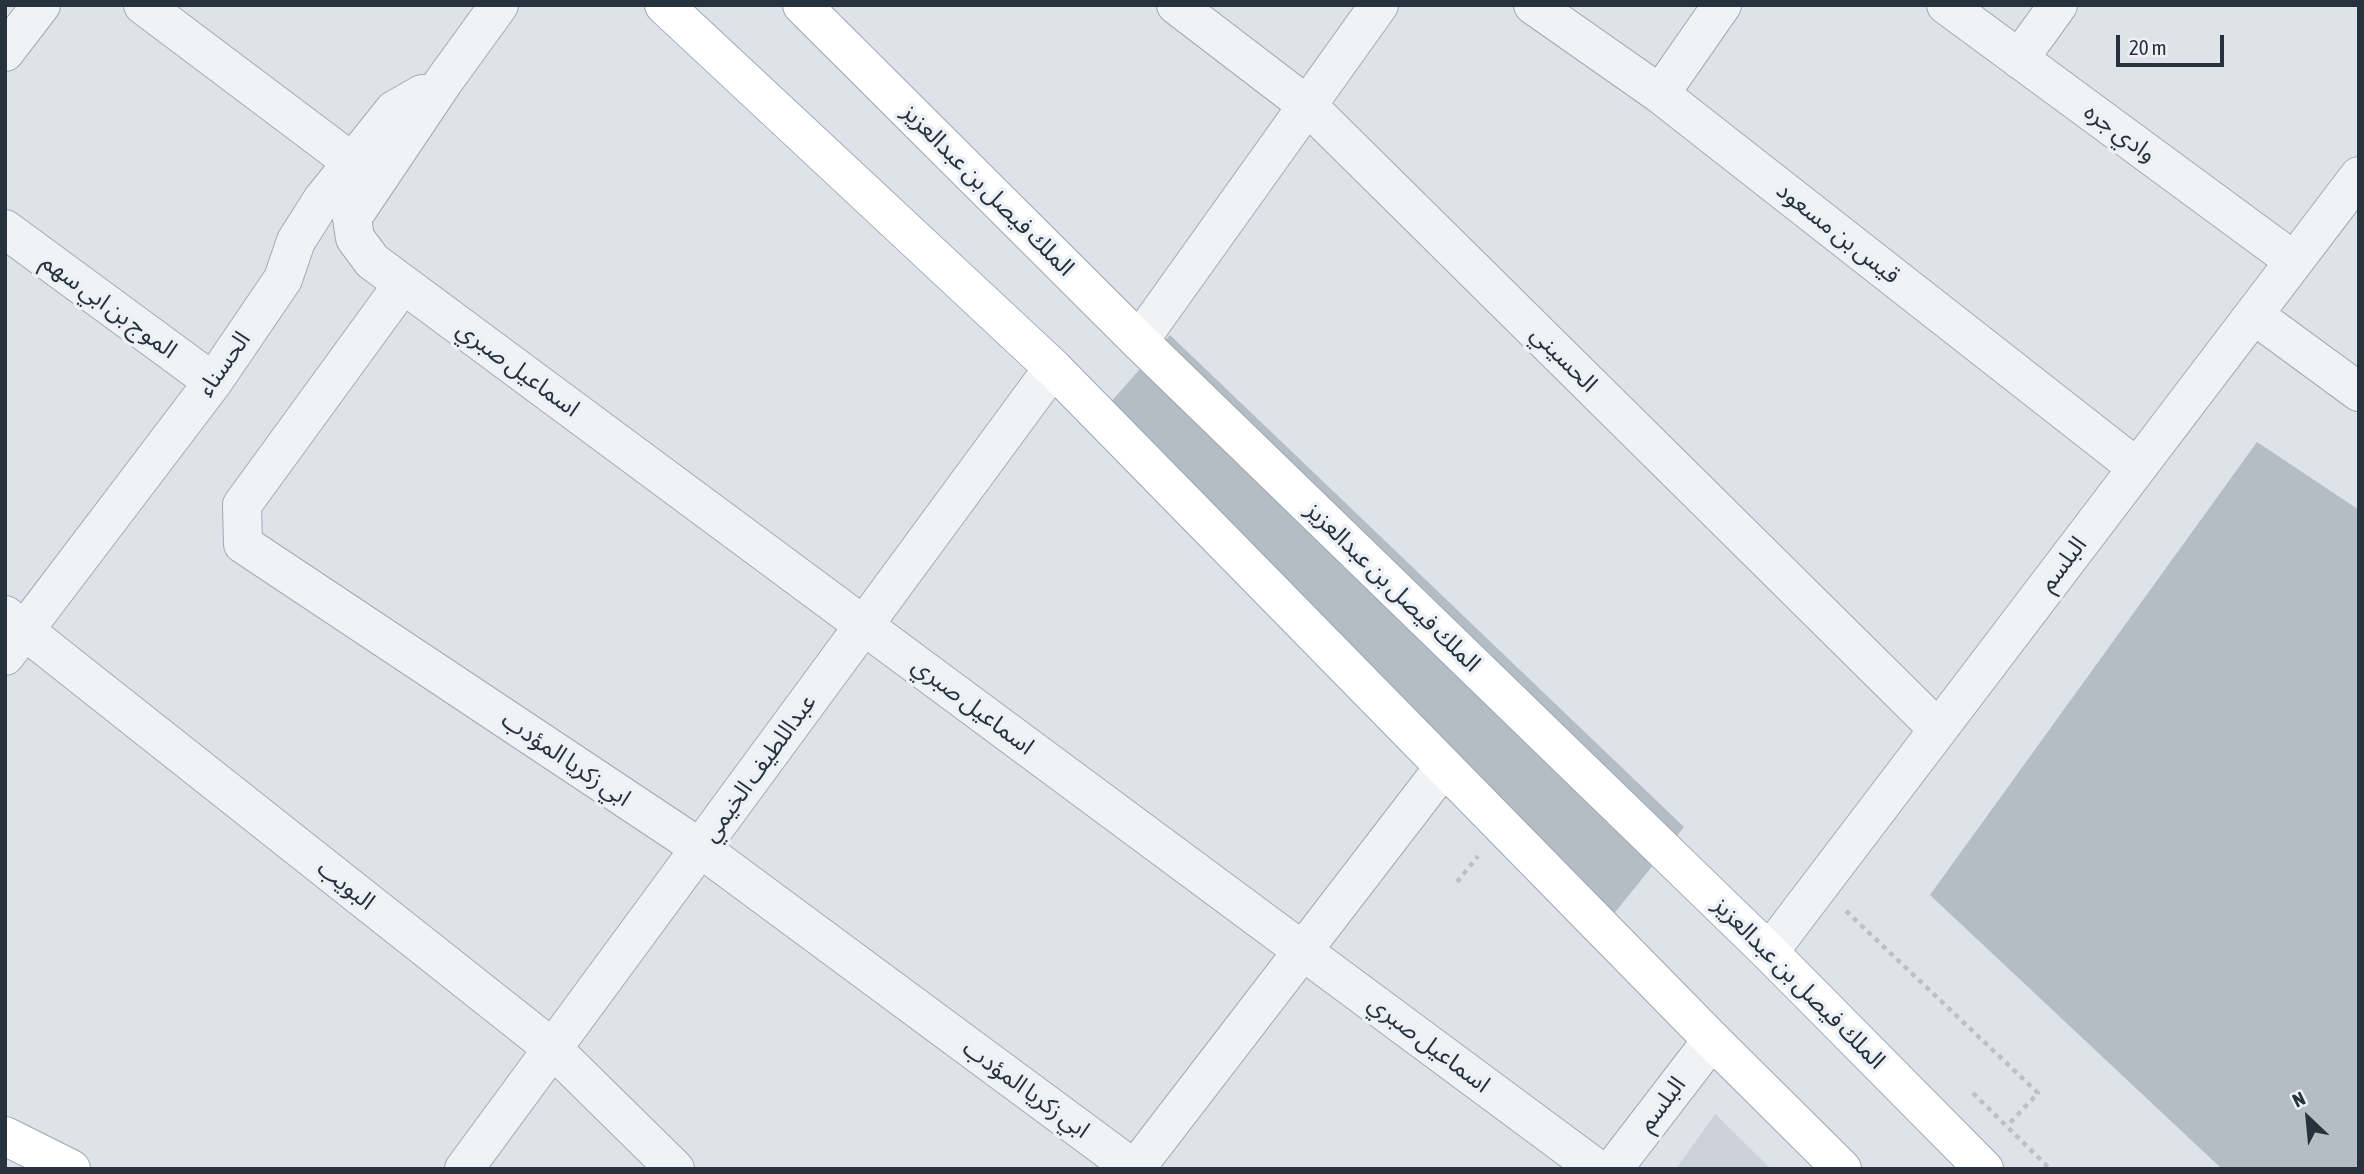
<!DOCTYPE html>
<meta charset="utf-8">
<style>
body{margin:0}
#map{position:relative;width:2364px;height:1174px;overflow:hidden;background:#dde3e8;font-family:"Asap Condensed",sans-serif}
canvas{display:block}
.frame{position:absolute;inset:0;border:7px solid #26323e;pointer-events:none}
.north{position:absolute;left:2273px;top:1083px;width:70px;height:70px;-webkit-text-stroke:5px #edf1f5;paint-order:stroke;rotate:334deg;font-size:19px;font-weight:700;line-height:28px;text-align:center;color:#26323e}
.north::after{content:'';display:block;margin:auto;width:24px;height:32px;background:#26323e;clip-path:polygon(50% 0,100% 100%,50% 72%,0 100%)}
.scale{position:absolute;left:2116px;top:35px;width:108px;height:32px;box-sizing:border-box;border:4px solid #26323e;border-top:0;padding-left:9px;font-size:21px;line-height:24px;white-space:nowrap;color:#26323e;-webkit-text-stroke:5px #edf1f5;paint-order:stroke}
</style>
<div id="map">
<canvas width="2364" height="1174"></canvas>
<div class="frame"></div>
<div class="north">N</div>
<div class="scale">20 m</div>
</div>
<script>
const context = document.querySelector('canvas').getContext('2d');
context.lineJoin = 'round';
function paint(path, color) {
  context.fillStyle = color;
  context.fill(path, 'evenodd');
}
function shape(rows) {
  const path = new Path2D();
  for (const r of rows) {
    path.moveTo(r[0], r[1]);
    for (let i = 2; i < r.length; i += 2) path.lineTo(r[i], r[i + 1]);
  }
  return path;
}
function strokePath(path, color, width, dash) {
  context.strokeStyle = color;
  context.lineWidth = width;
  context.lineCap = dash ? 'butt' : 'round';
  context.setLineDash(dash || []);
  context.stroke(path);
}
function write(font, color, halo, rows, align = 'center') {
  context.font = font + ' "Asap Condensed","Noto Sans Arabic",sans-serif';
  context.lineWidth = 7;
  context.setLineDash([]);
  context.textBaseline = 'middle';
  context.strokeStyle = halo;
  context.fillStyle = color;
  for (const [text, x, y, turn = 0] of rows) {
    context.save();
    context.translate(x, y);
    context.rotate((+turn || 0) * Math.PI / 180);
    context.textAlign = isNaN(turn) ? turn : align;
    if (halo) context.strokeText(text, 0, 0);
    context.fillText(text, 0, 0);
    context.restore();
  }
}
paint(shape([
 [1715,1114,1771,1169,1676,1169]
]), '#cbd2da');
paint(shape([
 [1170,335,1684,827,1595,937,1087,429],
 [2257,442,2359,510,2359,1169,2222,1169,1930,895]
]), '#b4bcc4');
const minor = shape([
 [143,5,353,163],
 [499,5,444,81,352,218,355,238,372,261,1597,1169],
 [1176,5,1308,106,1938,729],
 [1533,5,1660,94,2136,467],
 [1946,5,2294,261],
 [5,52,41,5],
 [2019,59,2058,5],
 [1660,94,1722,5],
 [5,229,213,382],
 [403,284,242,505,243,544,700,848,1134,1169],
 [2254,315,2359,392],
 [1139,341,1379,5],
 [5,615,552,1048,675,1169],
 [5,656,213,382,283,279,296,241,322,200,394,110,422,94],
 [1769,952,2359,176],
 [464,1169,1053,368],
 [1135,1169,1444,767],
 [1613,1169,1712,1040]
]);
const major = shape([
 [664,5,1053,368,1712,1040,1842,1169],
 [802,5,1139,341,1769,952,1984,1169],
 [5,1136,71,1169]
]);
strokePath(minor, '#a2aab2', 40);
strokePath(major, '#9ca8b3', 40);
strokePath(shape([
 [1457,882,1478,856],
 [1846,911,2038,1093,2007,1126],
 [1973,1093,2050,1169]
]), '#bbc1c6', 4.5, [5, 5]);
strokePath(minor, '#f0f3f6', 38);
strokePath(major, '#fff', 38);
write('24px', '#26323e', '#edf1f5', [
 ["وادي جره",2120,133,36],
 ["الملك فيصل بن عبدالعزيز",988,190,45],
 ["قيس بن مسعود",1838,233,38],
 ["الموج بن ابي سهم",109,306,36],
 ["الحسيني",1564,359,45],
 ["الحسناء",224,364,-55],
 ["اسماعيل صبري",518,369,36],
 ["البلسم",2063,564,-53],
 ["الملك فيصل بن عبدالعزيز",1393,587,44],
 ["اسماعيل صبري",973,706,37],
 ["ابي زكريا المؤدب",566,759,34],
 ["عبداللطيف الخيمي",759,768,-54],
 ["البويب",346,885,38],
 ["الملك فيصل بن عبدالعزيز",1799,983,45],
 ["اسماعيل صبري",1429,1044,37],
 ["ابي زكريا المؤدب",1026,1089,36],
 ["البلسم",1662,1104,-53]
]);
</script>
